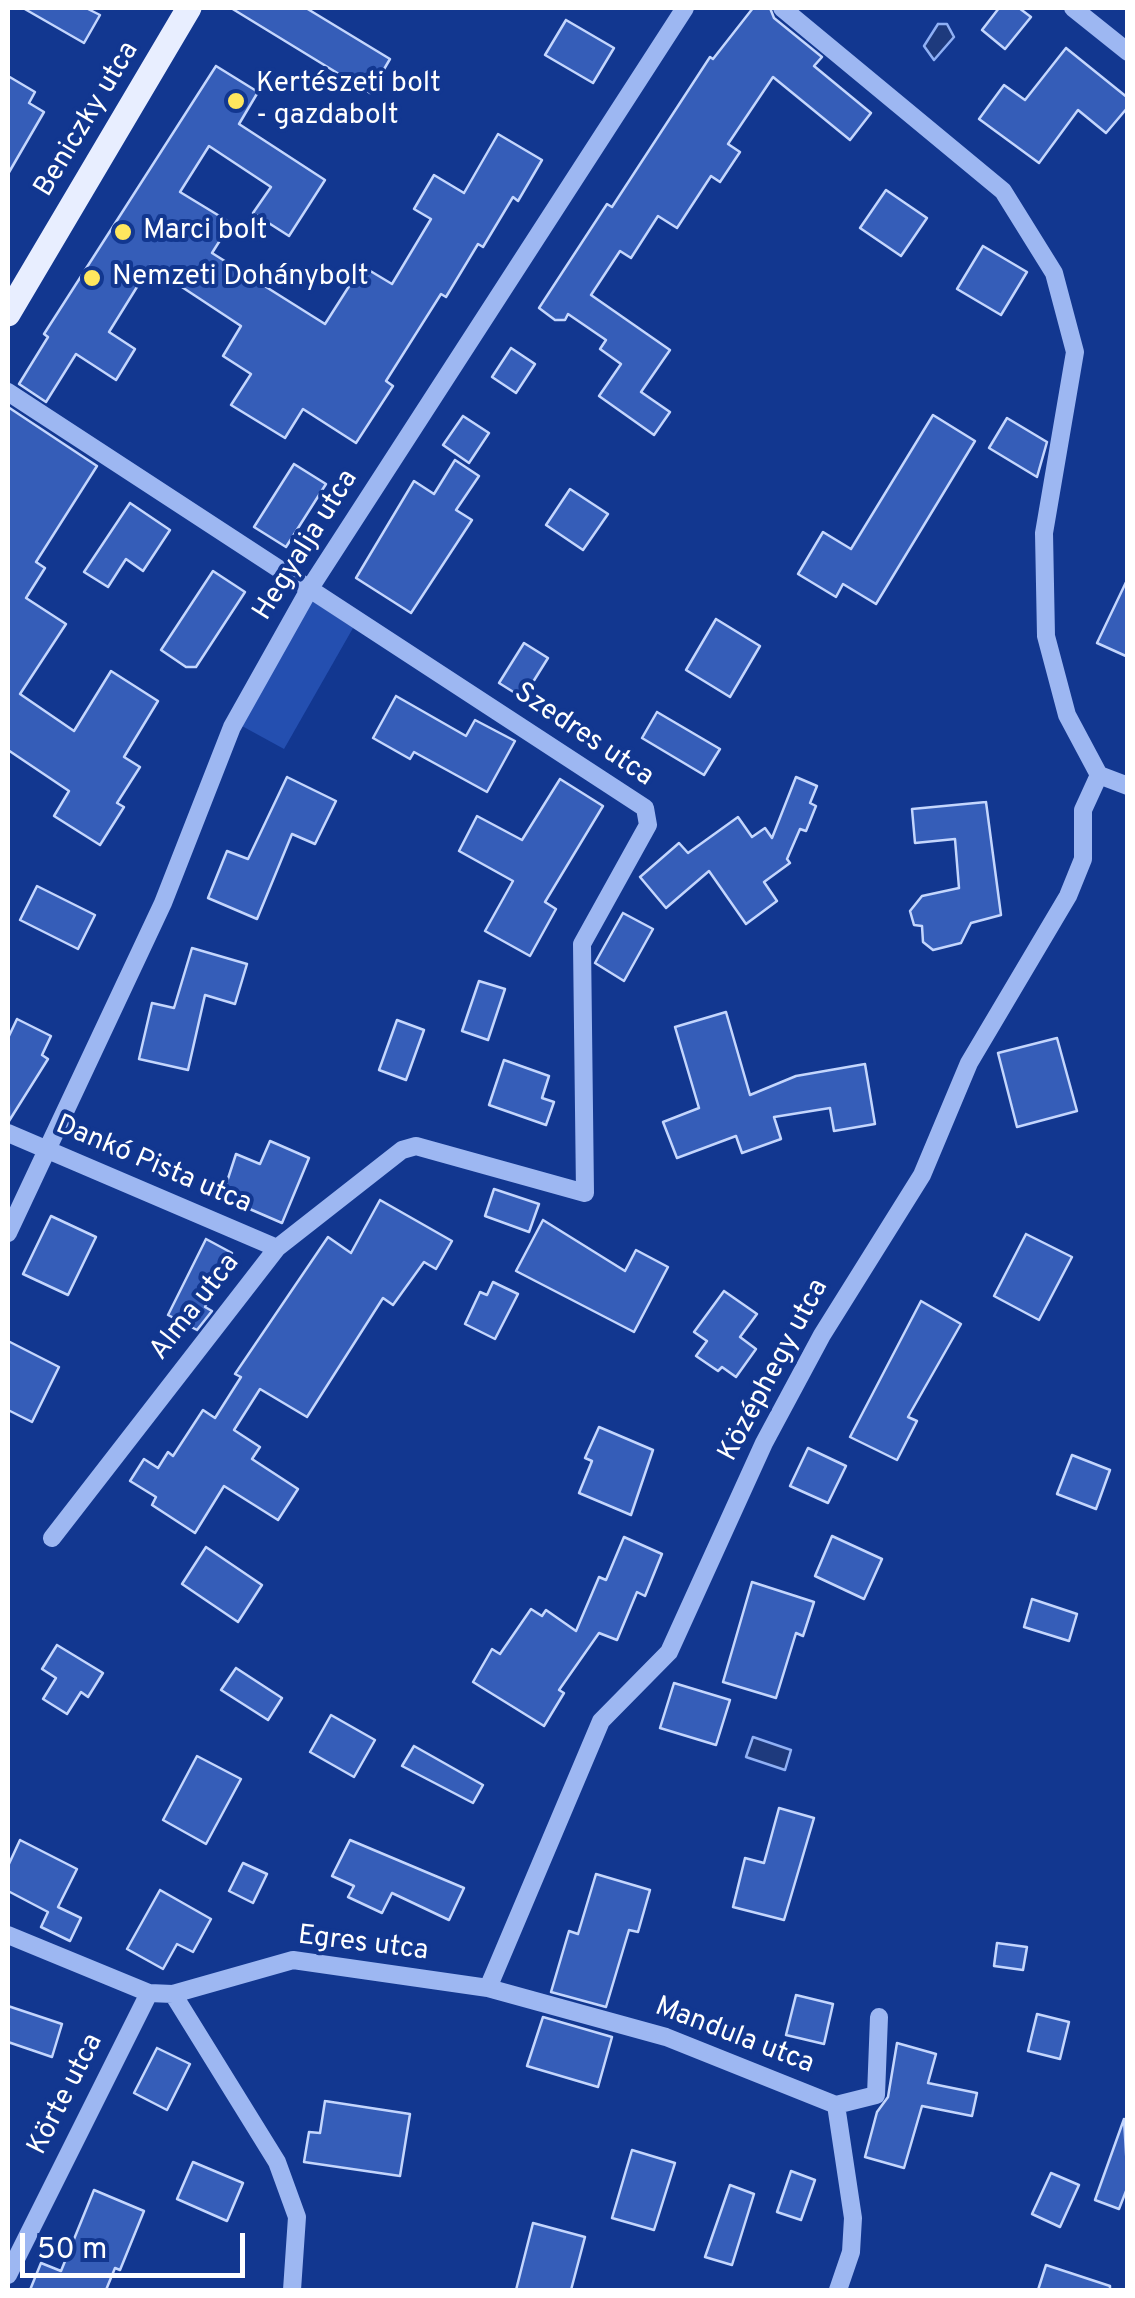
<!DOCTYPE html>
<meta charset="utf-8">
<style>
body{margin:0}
#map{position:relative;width:1135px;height:2298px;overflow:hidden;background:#123790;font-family:Overpass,sans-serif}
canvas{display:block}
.frame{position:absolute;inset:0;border:10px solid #fff;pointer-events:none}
.scale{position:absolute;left:20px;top:2233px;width:225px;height:45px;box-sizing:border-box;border:5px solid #fff;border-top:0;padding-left:12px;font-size:30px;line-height:35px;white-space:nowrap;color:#fff;-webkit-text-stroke:8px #123790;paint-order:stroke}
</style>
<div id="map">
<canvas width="1135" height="2298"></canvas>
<div class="frame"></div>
<div class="scale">50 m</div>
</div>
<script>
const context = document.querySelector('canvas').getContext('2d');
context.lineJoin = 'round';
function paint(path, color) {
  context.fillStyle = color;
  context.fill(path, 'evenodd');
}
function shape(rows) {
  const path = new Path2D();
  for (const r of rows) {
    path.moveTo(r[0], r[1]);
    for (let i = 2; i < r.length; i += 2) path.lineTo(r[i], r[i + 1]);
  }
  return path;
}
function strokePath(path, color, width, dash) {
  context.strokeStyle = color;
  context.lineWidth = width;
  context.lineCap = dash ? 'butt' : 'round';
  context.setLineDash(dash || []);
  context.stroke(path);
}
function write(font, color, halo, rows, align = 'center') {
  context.font = font + ' Overpass,sans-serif';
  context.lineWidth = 8;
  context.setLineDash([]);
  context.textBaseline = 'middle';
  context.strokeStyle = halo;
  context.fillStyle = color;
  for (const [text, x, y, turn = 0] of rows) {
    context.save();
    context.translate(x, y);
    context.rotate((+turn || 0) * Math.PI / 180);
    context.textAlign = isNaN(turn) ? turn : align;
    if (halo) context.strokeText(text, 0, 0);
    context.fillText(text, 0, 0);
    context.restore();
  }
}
paint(shape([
 [311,600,353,628,284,749,242,726]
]), '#244fb0');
const water = shape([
 [938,24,947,24,954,37,934,60,924,46,938,24],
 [753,1737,791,1750,785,1770,746,1757,753,1737]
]);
paint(water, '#1e3a7d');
strokePath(water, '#8fb0f5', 2.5);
const building = shape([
 [23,8,86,8,100,15,84,43,23,8],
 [231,8,306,8,390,59,370,93,231,8],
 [753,8,770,8,774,18,822,57,814,66,871,113,850,140,773,77,728,144,740,152,720,182,711,176,677,228,658,216,631,258,620,251,591,295,670,350,641,392,670,412,654,435,599,396,621,364,600,349,606,340,568,314,565,320,555,320,539,308,607,204,612,207,710,57,713,59,753,8],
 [999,8,1019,8,1031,17,1005,49,982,30,999,8],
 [566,20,614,48,593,83,545,55,566,20],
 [1066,48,1128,98,1128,107,1106,133,1078,110,1039,163,979,119,1004,85,1025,100,1066,48],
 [216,66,258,92,239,124,325,180,289,236,253,213,271,187,209,146,180,192,231,223,212,253,325,324,362,266,392,284,431,219,414,209,434,175,464,193,498,134,542,160,518,201,513,197,483,247,478,244,446,297,441,294,386,381,393,386,356,443,303,409,285,438,231,405,251,374,223,356,241,326,150,266,109,332,135,349,116,380,76,354,46,402,19,384,48,337,44,334,216,66],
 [8,76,35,92,29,103,44,112,8,174,8,76],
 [886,190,927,218,901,256,860,228,886,190],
 [983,246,1027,272,1001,315,957,289,983,246],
 [511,348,535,364,516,393,492,377,511,348],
 [8,407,97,466,36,562,45,568,26,598,66,624,20,694,74,731,111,671,158,701,124,757,140,767,117,803,124,807,100,845,54,816,69,791,8,750,8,407],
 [933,415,975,441,876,604,843,584,836,597,798,574,823,532,851,549,933,415],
 [463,416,489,433,469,463,443,445,463,416],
 [1007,418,1047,442,1037,477,989,448,1007,418],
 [455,460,479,476,456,510,472,520,411,613,356,578,414,481,434,494,455,460],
 [294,464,326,484,286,547,254,527,294,464],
 [570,489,608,514,583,550,546,525,570,489],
 [130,503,170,530,143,571,126,559,108,587,84,572,130,503],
 [213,571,245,592,196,667,186,667,161,650,213,571],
 [1128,578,1128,657,1097,643,1128,578],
 [716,619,760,646,730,697,686,670,716,619],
 [524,643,548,658,523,698,499,683,524,643],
 [396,696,466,736,475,720,515,741,487,792,414,752,410,759,373,738,396,696],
 [657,712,720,749,704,775,642,738,657,712],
 [287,777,336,801,315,844,292,834,257,919,208,898,227,851,248,859,287,777],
 [796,777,817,786,810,803,816,806,806,831,800,829,787,859,790,863,764,882,777,901,746,924,709,871,666,908,640,877,679,843,688,853,738,817,752,837,765,828,772,838,796,777],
 [560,779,603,806,545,902,556,909,530,956,485,931,513,881,459,851,477,816,522,840,560,779],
 [986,802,1001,915,971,923,961,943,933,950,923,942,922,926,914,925,910,911,922,896,959,888,955,839,915,843,912,809,986,802],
 [37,886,95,915,78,949,20,920,37,886],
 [623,913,653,929,624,981,595,963,623,913],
 [192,948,247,964,235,1004,205,995,188,1070,139,1059,152,1003,174,1008,192,948],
 [479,981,505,989,488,1040,462,1031,479,981],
 [726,1012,750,1095,796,1076,865,1064,875,1124,834,1131,830,1108,774,1117,781,1139,742,1153,736,1136,677,1158,663,1122,699,1108,675,1027,726,1012],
 [17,1019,51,1036,42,1055,48,1059,9,1121,8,1038,17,1019],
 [397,1020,424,1030,406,1080,379,1070,397,1020],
 [1057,1038,1077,1111,1017,1127,998,1053,1057,1038],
 [504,1060,549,1076,542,1098,554,1102,546,1125,489,1105,504,1060],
 [270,1141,309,1158,282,1223,222,1197,236,1154,260,1164,270,1141],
 [494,1189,539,1204,529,1232,485,1216,494,1189],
 [380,1200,452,1241,436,1269,424,1262,393,1305,383,1298,307,1417,260,1389,234,1430,260,1447,252,1459,298,1489,278,1520,224,1486,195,1533,152,1505,156,1497,130,1481,144,1459,158,1468,168,1452,173,1456,203,1410,215,1418,241,1377,235,1374,328,1237,351,1253,380,1200],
 [51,1216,96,1237,68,1295,23,1274,51,1216],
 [543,1220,625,1271,636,1250,668,1267,634,1332,516,1271,543,1220],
 [1026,1234,1072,1257,1039,1320,994,1296,1026,1234],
 [206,1239,232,1253,205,1307,212,1311,197,1330,168,1315,206,1239],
 [493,1282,518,1294,495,1339,465,1324,480,1292,487,1295,493,1282],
 [724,1291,757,1314,740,1337,756,1349,736,1377,722,1367,718,1371,696,1356,707,1341,694,1332,724,1291],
 [921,1301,961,1324,908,1417,917,1421,897,1460,850,1437,921,1301],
 [8,1341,59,1367,32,1422,8,1410,8,1341],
 [599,1427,653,1450,631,1515,579,1493,592,1461,585,1458,599,1427],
 [808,1448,846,1466,828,1503,790,1486,808,1448],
 [1072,1455,1110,1470,1096,1509,1057,1494,1072,1455],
 [832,1536,882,1559,864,1599,815,1576,832,1536],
 [624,1537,662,1554,645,1596,637,1592,617,1640,599,1633,559,1690,564,1693,544,1726,473,1682,492,1649,500,1654,531,1609,542,1616,546,1610,576,1631,599,1577,606,1580,624,1537],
 [206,1547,262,1585,238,1622,182,1584,206,1547],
 [752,1582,814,1602,803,1636,796,1633,776,1698,723,1682,752,1582],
 [1032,1599,1077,1614,1069,1641,1024,1627,1032,1599],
 [57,1645,103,1673,88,1697,81,1692,67,1714,43,1699,56,1678,42,1669,57,1645],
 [236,1668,282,1698,268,1720,221,1690,236,1668],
 [674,1683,730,1700,716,1745,660,1728,674,1683],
 [331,1715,375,1740,354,1777,310,1752,331,1715],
 [414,1746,483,1785,473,1803,402,1766,414,1746],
 [197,1756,241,1779,206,1844,163,1820,197,1756],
 [779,1808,814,1818,784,1920,733,1907,745,1858,764,1863,779,1808],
 [20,1840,77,1869,58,1907,81,1918,70,1941,41,1927,48,1912,8,1891,8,1866,20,1840],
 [350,1840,464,1888,449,1920,392,1893,382,1913,348,1897,354,1886,332,1876,350,1840],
 [243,1863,267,1874,253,1903,229,1891,243,1863],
 [596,1874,650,1890,638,1932,629,1930,606,2007,551,1992,569,1931,578,1934,596,1874],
 [160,1890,211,1919,193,1952,177,1944,163,1969,127,1949,160,1890],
 [997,1943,1027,1947,1023,1970,994,1966,997,1943],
 [796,1995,833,2004,824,2044,786,2035,796,1995],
 [8,2006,62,2024,52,2057,8,2042,8,2006],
 [1037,2014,1069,2022,1060,2059,1028,2051,1037,2014],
 [543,2017,612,2037,598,2087,527,2066,543,2017],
 [897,2043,936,2054,928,2083,977,2093,972,2116,922,2106,904,2168,865,2157,877,2112,888,2097,897,2043],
 [157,2048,190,2064,167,2110,134,2093,157,2048],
 [325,2101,410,2114,400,2176,304,2162,309,2132,320,2133,325,2101],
 [1124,2119,1128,2186,1119,2209,1095,2200,1124,2119],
 [632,2150,675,2163,654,2230,612,2218,632,2150],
 [193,2162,243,2183,227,2221,177,2199,193,2162],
 [791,2171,815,2180,801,2220,777,2212,791,2171],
 [1051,2173,1079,2185,1060,2227,1032,2214,1051,2173],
 [730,2185,754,2194,732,2265,705,2257,730,2185],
 [94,2190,144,2211,120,2270,115,2268,106,2290,30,2290,41,2263,61,2271,94,2190],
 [533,2223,585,2237,571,2290,516,2290,533,2223],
 [1046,2265,1110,2286,1110,2290,1038,2290,1046,2265]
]);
paint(building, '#355db8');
strokePath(building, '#c4d6fd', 2.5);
strokePath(shape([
 [782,8,1003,191,1054,273,1075,352,1044,533,1046,636,1067,715,1099,775,1128,786],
 [1073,8,1128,52],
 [8,392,645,808,648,825,582,944,585,1193,416,1146,402,1150,277,1248,52,1538],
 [8,1133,277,1248],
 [8,1233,163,903,232,727,310,588,685,8],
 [8,1935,149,1993,173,1994,293,1960,488,1988,666,2037,836,2105],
 [488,1988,601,1721,669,1652,764,1443,822,1335,922,1175,969,1063,1068,896,1083,859,1083,810,1099,775],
 [173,1994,277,2162,297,2217,292,2290],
 [836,2105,853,2218,851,2252,838,2290],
 [836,2105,876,2095,879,2017],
 [8,2275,149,1993]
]), '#9db7f2', 18);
strokePath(shape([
 [8,314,189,8]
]), '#e8eeff', 25);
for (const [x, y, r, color] of [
 [236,101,10,"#ffe75e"],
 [123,232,10,"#ffe75e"],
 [92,278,10,"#ffe75e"]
]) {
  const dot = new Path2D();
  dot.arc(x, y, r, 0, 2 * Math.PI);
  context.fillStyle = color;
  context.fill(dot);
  strokePath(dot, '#123790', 4);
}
write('28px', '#fff', '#123790', [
 ["Kertészeti bolt",256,85],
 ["- gazdabolt",256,117],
 ["Marci bolt",143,232],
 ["Nemzeti Dohánybolt",112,278]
], 'left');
write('28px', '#fff', '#123790', [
 ["Beniczky utca",88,120,-59],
 ["Hegyalja utca",307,546,-58],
 ["Szedres utca",583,736,34],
 ["Dankó Pista utca",153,1166,23],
 ["Alma utca",196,1308,-52],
 ["Középhegy utca",775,1371,-62],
 ["Egres utca",363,1945,7],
 ["Mandula utca",734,2037,21],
 ["Körte utca",67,2095,-63]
]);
</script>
